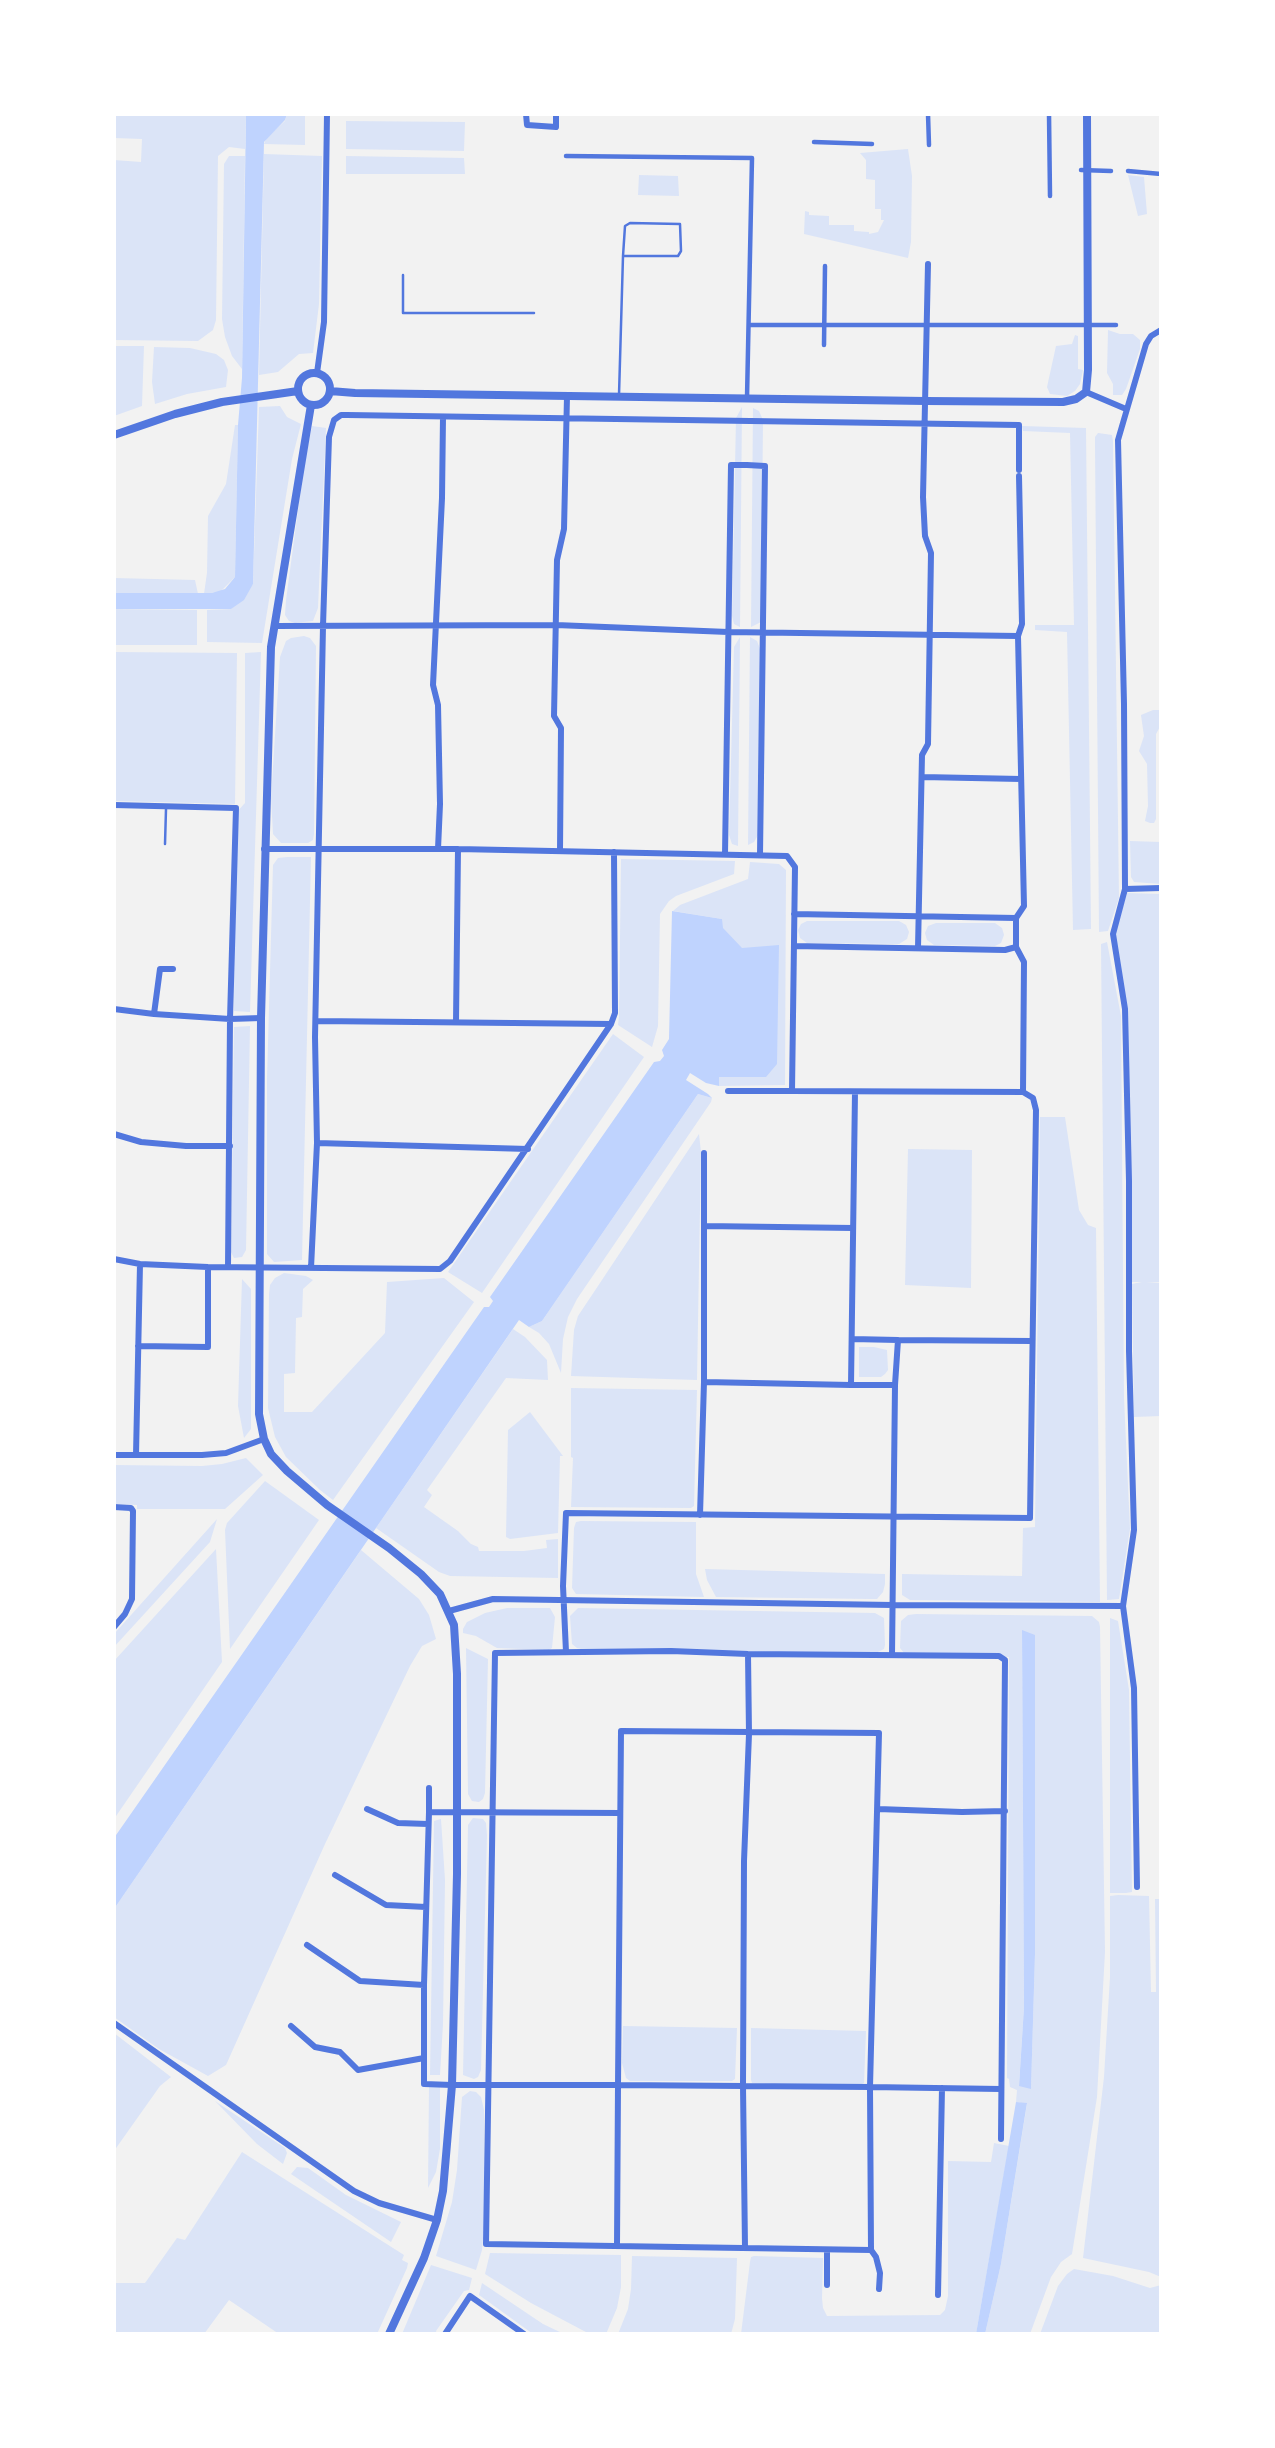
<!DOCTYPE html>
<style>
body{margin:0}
#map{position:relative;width:1275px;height:2448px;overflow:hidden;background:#f2f2f2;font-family:"IBM Plex Sans",sans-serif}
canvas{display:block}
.frame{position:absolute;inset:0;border:116px solid #fff;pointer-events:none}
</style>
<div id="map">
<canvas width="1275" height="2448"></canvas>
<div class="frame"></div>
</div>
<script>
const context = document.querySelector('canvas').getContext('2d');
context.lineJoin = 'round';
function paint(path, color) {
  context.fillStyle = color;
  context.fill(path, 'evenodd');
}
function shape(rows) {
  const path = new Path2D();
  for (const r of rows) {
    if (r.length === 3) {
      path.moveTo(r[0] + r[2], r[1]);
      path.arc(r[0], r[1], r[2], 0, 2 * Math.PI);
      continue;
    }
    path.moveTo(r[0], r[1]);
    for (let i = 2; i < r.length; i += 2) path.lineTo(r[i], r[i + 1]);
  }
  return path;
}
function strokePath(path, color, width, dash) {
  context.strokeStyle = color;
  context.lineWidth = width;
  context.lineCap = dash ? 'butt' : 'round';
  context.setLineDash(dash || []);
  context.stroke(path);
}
paint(shape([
 [114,114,246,114,245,149,229,147,218,156,216,320,213,330,198,341,114,340,114,160,141,162,142,139,114,138],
 [287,114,305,114,305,145,264,144,267,137,285,121],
 [346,121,465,122,464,151,346,149],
 [908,149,912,176,911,242,908,258,804,234,805,211,809,212,809,215,829,216,829,225,854,225,854,231,869,232,869,234,878,232,884,220,881,220,881,209,875,209,875,180,866,179,866,160,860,153],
 [264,154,322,156,319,304,313,353,299,354,278,372,259,375],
 [229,156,245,156,242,369,232,356,225,337,222,319,224,164],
 [346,156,464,158,465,174,346,174],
 [639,175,678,176,679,196,638,195],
 [1128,175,1144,177,1147,214,1138,216],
 [1108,330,1120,334,1133,334,1140,340,1140,349,1126,389,1122,395,1113,395,1113,384,1107,373],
 [1075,335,1078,336,1078,369,1083,370,1080,384,1075,391,1067,396,1050,394,1047,387,1056,346,1072,344],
 [114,346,144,346,142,406,114,416],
 [154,347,190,348,216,354,224,360,228,370,226,387,187,394,155,404,152,382],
 [280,406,287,417,301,424,292,459,262,643,207,642,207,610,231,609,253,584,259,407],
 [742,407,740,627,734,624,732,616,736,418],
 [753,408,759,411,763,420,761,622,751,627],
 [235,425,238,425,235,577,220,592,204,594,207,573,208,516,226,484],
 [312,426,326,428,318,608,313,621,295,623,289,621,285,615,286,600,304,465],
 [1022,426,1086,428,1091,929,1073,930,1067,632,1035,630,1035,625,1074,625,1070,433,1023,431],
 [1098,433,1112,435,1113,441,1119,898,1108,931,1099,932,1095,445,1095,437],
 [114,578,195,580,198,594,114,593],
 [114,609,197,610,197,645,114,645],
 [304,636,310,638,316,646,314,834,313,840,308,843,281,843,273,834,271,798,280,657,286,641,291,638],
 [740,637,738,846,732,844,729,835,734,647],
 [750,637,757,641,760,649,758,835,754,842,748,845],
 [114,652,237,653,235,804,114,801],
 [261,652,250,1012,234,1011,235,814,245,803,245,653],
 [1153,710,1161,710,1161,725,1156,734,1156,819,1154,823,1150,823,1145,821,1148,806,1147,764,1139,751,1144,736,1141,715],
 [1130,841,1161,842,1161,884,1134,882,1131,877],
 [287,857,311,857,302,1260,274,1262,267,1254,267,1079,273,865,278,858],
 [621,859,735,861,734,874,676,896,669,901,660,914,658,1026,652,1047,618,1025,619,1016],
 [750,862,779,864,786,870,785,1085,719,1086,718,1077,766,1077,741,949,722,928,722,919,673,911,680,905,748,879],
 [1127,893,1161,894,1161,1282,1146,1282,1161,1283,1161,1416,1134,1417,1132,1284,1142,1282,1131,1282,1127,1009,1115,935],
 [807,921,899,921,906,925,909,932,907,939,899,944,807,943,800,938,798,930,801,924],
 [936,923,995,923,1002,928,1004,935,1001,943,995,946,934,945,927,940,925,933,928,926],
 [1107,942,1121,1016,1124,1398,1130,1529,1119,1599,1107,1600,1101,944],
 [250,1026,246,1250,242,1257,234,1258,231,1252,234,1027],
 [613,1034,644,1057,482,1293,448,1272],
 [698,1094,712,1098,711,1102,577,1299,568,1317,563,1339,561,1373,549,1344,539,1333,529,1327,542,1321],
 [1040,1117,1065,1117,1079,1210,1088,1225,1096,1228,1100,1602,910,1600,902,1595,902,1574,1022,1576,1023,1528,1035,1527],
 [699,1134,701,1152,697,1380,571,1376,574,1330,578,1316],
 [908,1149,972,1150,971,1288,905,1285],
 [284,1273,306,1276,313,1280,303,1289,302,1317,296,1318,295,1373,284,1374,284,1412,312,1412,385,1333,387,1282,444,1278,474,1302,333,1500,320,1490,286,1457,275,1437,268,1408,269,1294,270,1285,275,1278],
 [242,1279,251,1289,251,1429,244,1438,238,1406],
 [513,1329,525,1337,547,1360,548,1380,506,1378,427,1490,432,1495,424,1507,458,1531,471,1544,478,1547,479,1551,524,1551,547,1548,546,1540,558,1539,558,1578,450,1576,439,1572,376,1528],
 [859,1347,874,1347,887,1350,888,1370,885,1374,881,1377,859,1377],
 [571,1388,697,1390,694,1506,691,1508,571,1507,573,1458,571,1457],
 [530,1412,563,1456,560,1456,558,1533,510,1539,506,1537,508,1430],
 [246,1458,263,1475,225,1509,137,1509,137,1505,114,1504,114,1465,202,1466,222,1464],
 [265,1481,319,1520,230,1649,225,1530,227,1523],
 [217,1519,210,1542,114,1647,114,1634],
 [581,1521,696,1522,696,1574,704,1597,576,1594,572,1588,574,1528,576,1522],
 [216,1549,222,1662,114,1819,114,1661],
 [361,1550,419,1599,429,1615,436,1639,422,1646,410,1666,325,1844,226,2065,208,2076,159,2049,114,2017,114,1909],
 [705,1569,885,1574,885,1584,883,1592,877,1599,871,1599,716,1597,707,1580],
 [507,1608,550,1608,555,1617,552,1648,549,1650,497,1648,476,1636,463,1633,463,1629,467,1622,485,1613],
 [578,1608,875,1613,884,1618,885,1645,884,1649,876,1653,586,1650,577,1648,572,1644,570,1616],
 [916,1614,1092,1616,1099,1622,1100,1627,1105,1952,1097,2097,1072,2254,1061,2262,1051,2277,1030,2334,985,2334,1001,2264,1027,2104,1016,2102,1017,2090,1010,2087,1009,2079,1007,2078,1009,1657,904,1653,900,1648,901,1621,908,1615],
 [1022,1631,1035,1636,1035,1954,1031,2088,1019,2085,1024,2007],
 [1110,1618,1118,1621,1129,1690,1132,1892,1126,1893,1110,1893],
 [466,1648,488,1659,485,1793,483,1799,479,1802,472,1801,468,1794],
 [473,1818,483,1819,486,1823,487,1835,481,2070,478,2077,474,2079,463,2075,468,1825],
 [441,1819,445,1880,443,2024,440,2075,430,2075,434,1821],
 [1118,1895,1149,1896,1151,1992,1156,1992,1155,1899,1161,1899,1161,2179,1159,2180,1161,2277,1149,2272,1083,2258,1104,2077,1110,1977,1110,1896],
 [623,2026,737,2028,735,2079,732,2081,630,2081,626,2078,622,2063],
 [751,2028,866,2031,864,2083,860,2085,752,2083,751,2080],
 [114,2033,171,2077,160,2086,114,2151],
 [429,2086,440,2086,440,2149,436,2172,428,2188],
 [470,2091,476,2092,481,2097,484,2110,484,2227,482,2250,476,2270,436,2256,452,2202,457,2170,462,2097],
 [215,2101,285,2148,287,2153,283,2164,257,2144],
 [994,2143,1009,2146,976,2334,741,2334,750,2262,751,2257,754,2256,823,2258,822,2298,823,2308,827,2316,940,2315,945,2310,948,2296,948,2161,991,2162],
 [242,2152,404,2255,402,2260,408,2263,407,2268,377,2334,279,2334,229,2300,204,2334,114,2334,114,2283,145,2283,177,2238,185,2240],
 [297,2167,308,2168,346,2195,401,2222,391,2242,291,2174],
 [490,2253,621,2255,621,2287,617,2308,606,2334,590,2334,584,2331,531,2303,485,2274],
 [632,2256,737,2258,735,2319,731,2334,618,2334,628,2309,631,2289],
 [431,2265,472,2278,469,2290,464,2291,436,2331,437,2334,402,2334],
 [1074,2269,1113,2276,1150,2288,1161,2285,1161,2334,1040,2334,1058,2286,1067,2274],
 [482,2283,543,2324,564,2334,533,2334,479,2295]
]), '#dbe4f7');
paint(shape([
 [246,114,287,114,285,120,264,142,253,584,244,600,231,609,114,609,114,593,212,593,225,589,235,577,238,425,242,378],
 [672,911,722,919,723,928,742,948,779,945,777,1064,766,1077,719,1077,719,1086,706,1083,690,1073,686,1080,708,1094,712,1098,698,1094,542,1321,529,1327,519,1320,114,1909,114,1838,484,1307,489,1307,493,1301,490,1297,654,1062,660,1061,664,1056,662,1050,669,1039],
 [1022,1630,1035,1635,1035,1954,1031,2089,1019,2086,1024,2007],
 [1016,2102,1027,2103,1001,2264,985,2334,976,2334]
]), '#bfd3fe');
strokePath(shape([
 [403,275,403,313,534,313],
 [619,395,623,256,625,226,630,223,680,224,681,251,678,256,623,256],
 [165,844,166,809]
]), '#5277de', 2.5);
strokePath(shape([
 [928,114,929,145],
 [1049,114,1050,196],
 [814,142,872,144],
 [566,156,752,158,747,398],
 [1081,170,1111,171],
 [1128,171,1161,174],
 [749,325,1116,325],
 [824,345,825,266]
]), '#5277de', 4.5);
strokePath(shape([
 [526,114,527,125,556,127,556,114],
 [317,373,324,322,327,114],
 [1086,392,1126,409],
 [1019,476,1022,624,1018,636,1024,906,1016,918,1016,947,1024,962,1023,1092],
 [275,626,556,625,728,632,1018,636],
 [922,777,1021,779],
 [114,805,236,808,230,1019,228,1267],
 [264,849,458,849,787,856,795,867,792,1091,728,1091],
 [438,849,440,804,438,705,433,685,442,498,443,417],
 [560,851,561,728,554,716,557,560,564,529,567,396],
 [725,854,731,465,747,465,765,466,760,855],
 [1125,889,1161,888],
 [794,914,1016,918],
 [794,946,1005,950,1016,947],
 [918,948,922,755,928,744,931,553,925,536,923,497,928,264],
 [114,1009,154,1014,230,1019,261,1018],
 [154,1014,160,969,173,969],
 [317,1021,611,1024],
 [456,1022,458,849],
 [114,1134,141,1142,186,1146,230,1146],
 [317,1143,528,1149],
 [704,1226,704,1153],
 [114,1259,140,1264,208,1267,440,1269,450,1261,611,1024,615,1013,614,852],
 [311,1268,317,1143,315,1037,323,626,329,437,334,420,341,415,347,415,1019,425,1019,470],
 [852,1339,898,1340,895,1385,851,1385,855,1092],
 [898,1340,1032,1341],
 [138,1346,208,1347,208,1267],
 [704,1382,851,1385],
 [114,1455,202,1455,226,1453,264,1439],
 [136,1455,140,1264],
 [114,1507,131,1508,133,1511,132,1599,125,1614,114,1627],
 [700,1515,704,1382,704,1226,853,1228],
 [449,1611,493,1599,893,1605,1123,1606],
 [566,1652,563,1586,566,1513,1030,1518,1036,1110,1033,1098,1023,1092,792,1091],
 [892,1655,895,1385],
 [367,1809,398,1823,428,1824],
 [878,1809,962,1812,1005,1811],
 [429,1812,429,1788],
 [335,1875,386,1905,426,1907],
 [1137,1887,1134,1688,1123,1606,1134,1530,1129,1351,1129,1181,1125,1009,1113,934,1125,889,1124,704,1118,440,1146,344,1151,336,1161,330],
 [307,1945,360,1981,424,1985],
 [114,2023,354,2191,379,2203,437,2220],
 [291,2026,315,2047,340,2052,358,2070,424,2058],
 [1000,2089,870,2087,871,2250,486,2244,495,1653,671,1651,748,1654,999,1656,1005,1660,1001,2139],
 [617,2246,618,2085,621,1731,879,1733,870,2087,743,2086,618,2085,452,2085,424,2084,424,1985,429,1812,620,1813],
 [745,2248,743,2086,744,1861,749,1734,748,1654],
 [871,2250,876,2257,880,2273,879,2289],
 [827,2285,827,2250],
 [938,2295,942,2088],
 [445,2334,470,2296,524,2334]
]), '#5277de', 6);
strokePath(shape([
 [314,389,16],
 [330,391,355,393,926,401,1063,402,1076,399,1086,392,1088,370,1087,114],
 [311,405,271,647,261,1018,259,1414,264,1439,271,1454,287,1471,327,1505,389,1548,421,1574,440,1594,454,1625,457,1674,457,1874,452,2085,443,2191,437,2220,424,2258,389,2334],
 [114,435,175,414,222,402,298,391]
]), '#5277de', 8);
</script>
